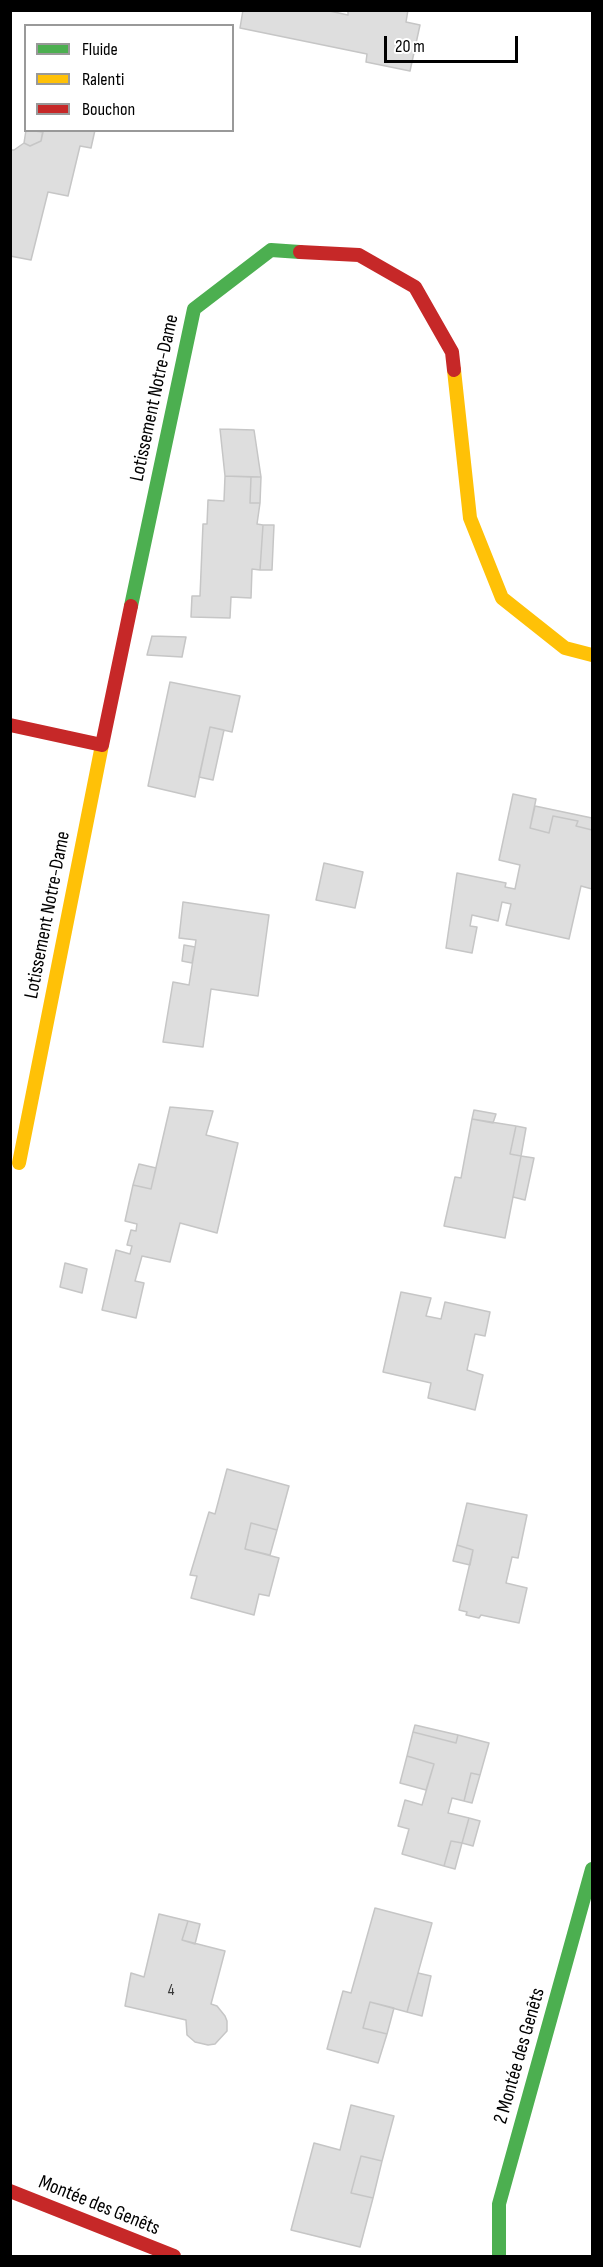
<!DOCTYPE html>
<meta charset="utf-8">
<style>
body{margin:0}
#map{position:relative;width:603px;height:2267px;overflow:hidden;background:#fff;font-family:"Sofia Sans Condensed",sans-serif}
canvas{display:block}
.frame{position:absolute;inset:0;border:12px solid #000;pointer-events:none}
.legend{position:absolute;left:24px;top:24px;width:210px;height:108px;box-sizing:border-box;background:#fff;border:2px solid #999;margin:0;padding:8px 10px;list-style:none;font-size:18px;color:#000}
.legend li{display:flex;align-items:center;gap:12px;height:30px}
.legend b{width:30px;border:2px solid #999}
.scale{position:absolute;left:384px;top:36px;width:134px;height:27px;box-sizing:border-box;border:3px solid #000;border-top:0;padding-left:8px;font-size:18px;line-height:21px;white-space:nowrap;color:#000;-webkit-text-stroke:4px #fff;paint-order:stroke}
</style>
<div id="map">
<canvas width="603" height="2267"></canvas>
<div class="frame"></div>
<ul class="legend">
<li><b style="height:8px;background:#4caf50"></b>Fluide</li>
<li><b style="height:8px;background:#ffc107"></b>Ralenti</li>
<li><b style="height:8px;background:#c62828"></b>Bouchon</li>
</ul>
<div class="scale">20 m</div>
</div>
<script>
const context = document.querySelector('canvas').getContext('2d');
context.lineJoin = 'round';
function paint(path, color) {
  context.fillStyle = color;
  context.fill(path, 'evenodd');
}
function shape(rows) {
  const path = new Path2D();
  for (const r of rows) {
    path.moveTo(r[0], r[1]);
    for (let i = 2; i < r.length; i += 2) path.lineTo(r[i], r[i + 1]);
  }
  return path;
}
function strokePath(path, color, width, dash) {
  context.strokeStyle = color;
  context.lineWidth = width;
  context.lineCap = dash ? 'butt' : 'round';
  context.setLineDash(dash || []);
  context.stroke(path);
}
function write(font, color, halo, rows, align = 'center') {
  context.font = font + ' "Sofia Sans Condensed",sans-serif';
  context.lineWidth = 4.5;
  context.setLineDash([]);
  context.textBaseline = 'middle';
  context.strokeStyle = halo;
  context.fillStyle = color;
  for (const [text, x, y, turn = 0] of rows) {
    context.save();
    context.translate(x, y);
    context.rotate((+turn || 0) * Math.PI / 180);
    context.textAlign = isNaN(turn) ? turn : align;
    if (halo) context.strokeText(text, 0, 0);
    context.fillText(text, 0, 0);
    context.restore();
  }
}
const building = shape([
 [243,10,325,10,348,15,348,10,408,10,406,22,420,25,410,71,366,62,367,54,240,28,243,10],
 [26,130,43,132,41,141,30,146,24,143,26,130],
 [43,130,95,130,91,148,80,146,68,196,48,192,31,260,10,256,10,150,14,150,24,143,30,146,41,141,43,130],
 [220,429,254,430,261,477,225,476,220,429],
 [225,476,251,477,250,503,260,503,257,524,263,525,260,570,252,569,251,598,231,597,230,618,191,617,192,596,200,596,203,524,207,524,208,500,224,501,225,476],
 [251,477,261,477,260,503,250,503,251,477],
 [263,525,274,525,272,570,260,570,263,525],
 [152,636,186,637,182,657,147,655,152,636],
 [170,682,240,696,232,732,210,727,195,797,148,786,170,682],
 [210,727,224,730,213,780,199,777,210,727],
 [513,794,536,799,530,828,549,833,553,816,578,821,576,826,592,830,592,889,581,886,569,939,506,925,511,904,502,902,498,921,472,915,470,926,477,927,472,953,446,948,457,873,506,883,505,887,515,889,520,865,499,860,513,794],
 [535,806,592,818,592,830,576,826,578,821,553,816,549,833,530,828,535,806],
 [324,863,363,872,355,908,316,900,324,863],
 [183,902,269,915,258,996,211,989,203,1047,163,1042,173,982,189,985,195,947,196,940,179,938,183,902],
 [184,945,195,947,192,963,182,961,184,945],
 [170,1107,213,1111,206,1135,238,1143,217,1233,180,1223,170,1262,142,1256,135,1281,144,1283,136,1318,102,1310,116,1250,130,1254,132,1246,127,1245,131,1230,136,1231,137,1224,125,1221,133,1185,151,1189,170,1107],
 [474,1110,496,1114,493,1123,472,1119,474,1110],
 [472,1119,516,1126,510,1154,521,1156,505,1238,444,1226,455,1177,461,1178,472,1119],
 [516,1126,526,1128,521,1156,510,1154,516,1126],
 [521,1156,534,1158,525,1200,513,1197,521,1156],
 [139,1164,156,1168,151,1189,133,1185,139,1164],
 [65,1263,87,1269,82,1293,60,1287,65,1263],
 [401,1292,431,1298,426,1316,441,1319,445,1302,490,1312,485,1336,475,1334,467,1370,483,1375,475,1410,428,1398,431,1383,383,1372,401,1292],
 [227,1469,289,1486,277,1530,251,1523,245,1549,279,1558,269,1596,259,1594,254,1615,191,1598,197,1576,190,1575,209,1512,215,1514,227,1469],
 [467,1503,527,1515,518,1558,512,1557,506,1583,527,1588,519,1623,481,1615,479,1618,466,1615,467,1612,459,1610,473,1550,457,1545,467,1503],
 [251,1523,277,1530,270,1555,245,1549,251,1523],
 [457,1545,473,1550,470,1565,453,1561,457,1545],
 [415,1725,458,1735,456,1743,413,1732,415,1725],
 [413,1732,456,1743,458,1735,489,1743,480,1775,471,1773,464,1801,452,1798,448,1813,469,1818,462,1843,451,1841,444,1866,402,1854,409,1829,398,1826,405,1800,422,1805,434,1764,407,1756,413,1732],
 [407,1756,434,1764,426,1790,400,1783,407,1756],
 [471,1773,480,1775,472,1803,464,1801,471,1773],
 [469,1818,480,1821,473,1846,462,1843,469,1818],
 [451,1841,462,1843,455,1869,444,1866,451,1841],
 [375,1908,432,1923,407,2012,370,2002,363,2028,387,2034,378,2063,327,2049,343,1991,351,1993,375,1908],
 [159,1914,188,1921,182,1940,225,1951,211,2004,217,2006,225,2016,227,2021,227,2031,215,2044,208,2045,195,2042,187,2035,186,2020,125,2006,131,1973,144,1977,159,1914],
 [188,1921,200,1924,195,1944,182,1940,188,1921],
 [418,1973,431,1976,422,2016,407,2012,418,1973],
 [370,2002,394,2008,387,2034,363,2028,370,2002],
 [351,2105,394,2116,382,2161,361,2156,351,2193,373,2198,360,2247,291,2230,314,2143,340,2150,351,2105],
 [361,2156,382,2161,373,2198,351,2193,361,2156]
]);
paint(building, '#dedede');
strokePath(building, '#c6c6c6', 1.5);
strokePath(shape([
 [131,606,194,309,271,250,300,252],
 [499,2256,499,2204,592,1869]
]), '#4caf50', 14);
strokePath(shape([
 [454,370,470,518,502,598,565,648,592,655],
 [19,1163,102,745]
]), '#ffc107', 14);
strokePath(shape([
 [300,252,359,255,415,287,452,352,454,370],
 [10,725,102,745,131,606],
 [10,2191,174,2256]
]), '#c62828', 14);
write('16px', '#383838', null, [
 ["4",171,1991]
]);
write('20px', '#000', '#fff', [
 ["Lotissement Notre-Dame",155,398,-78],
 ["Lotissement Notre-Dame",48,915,-79],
 ["2 Montée des Genêts",520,2056,-74],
 ["Montée des Genêts",99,2206,22]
]);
</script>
